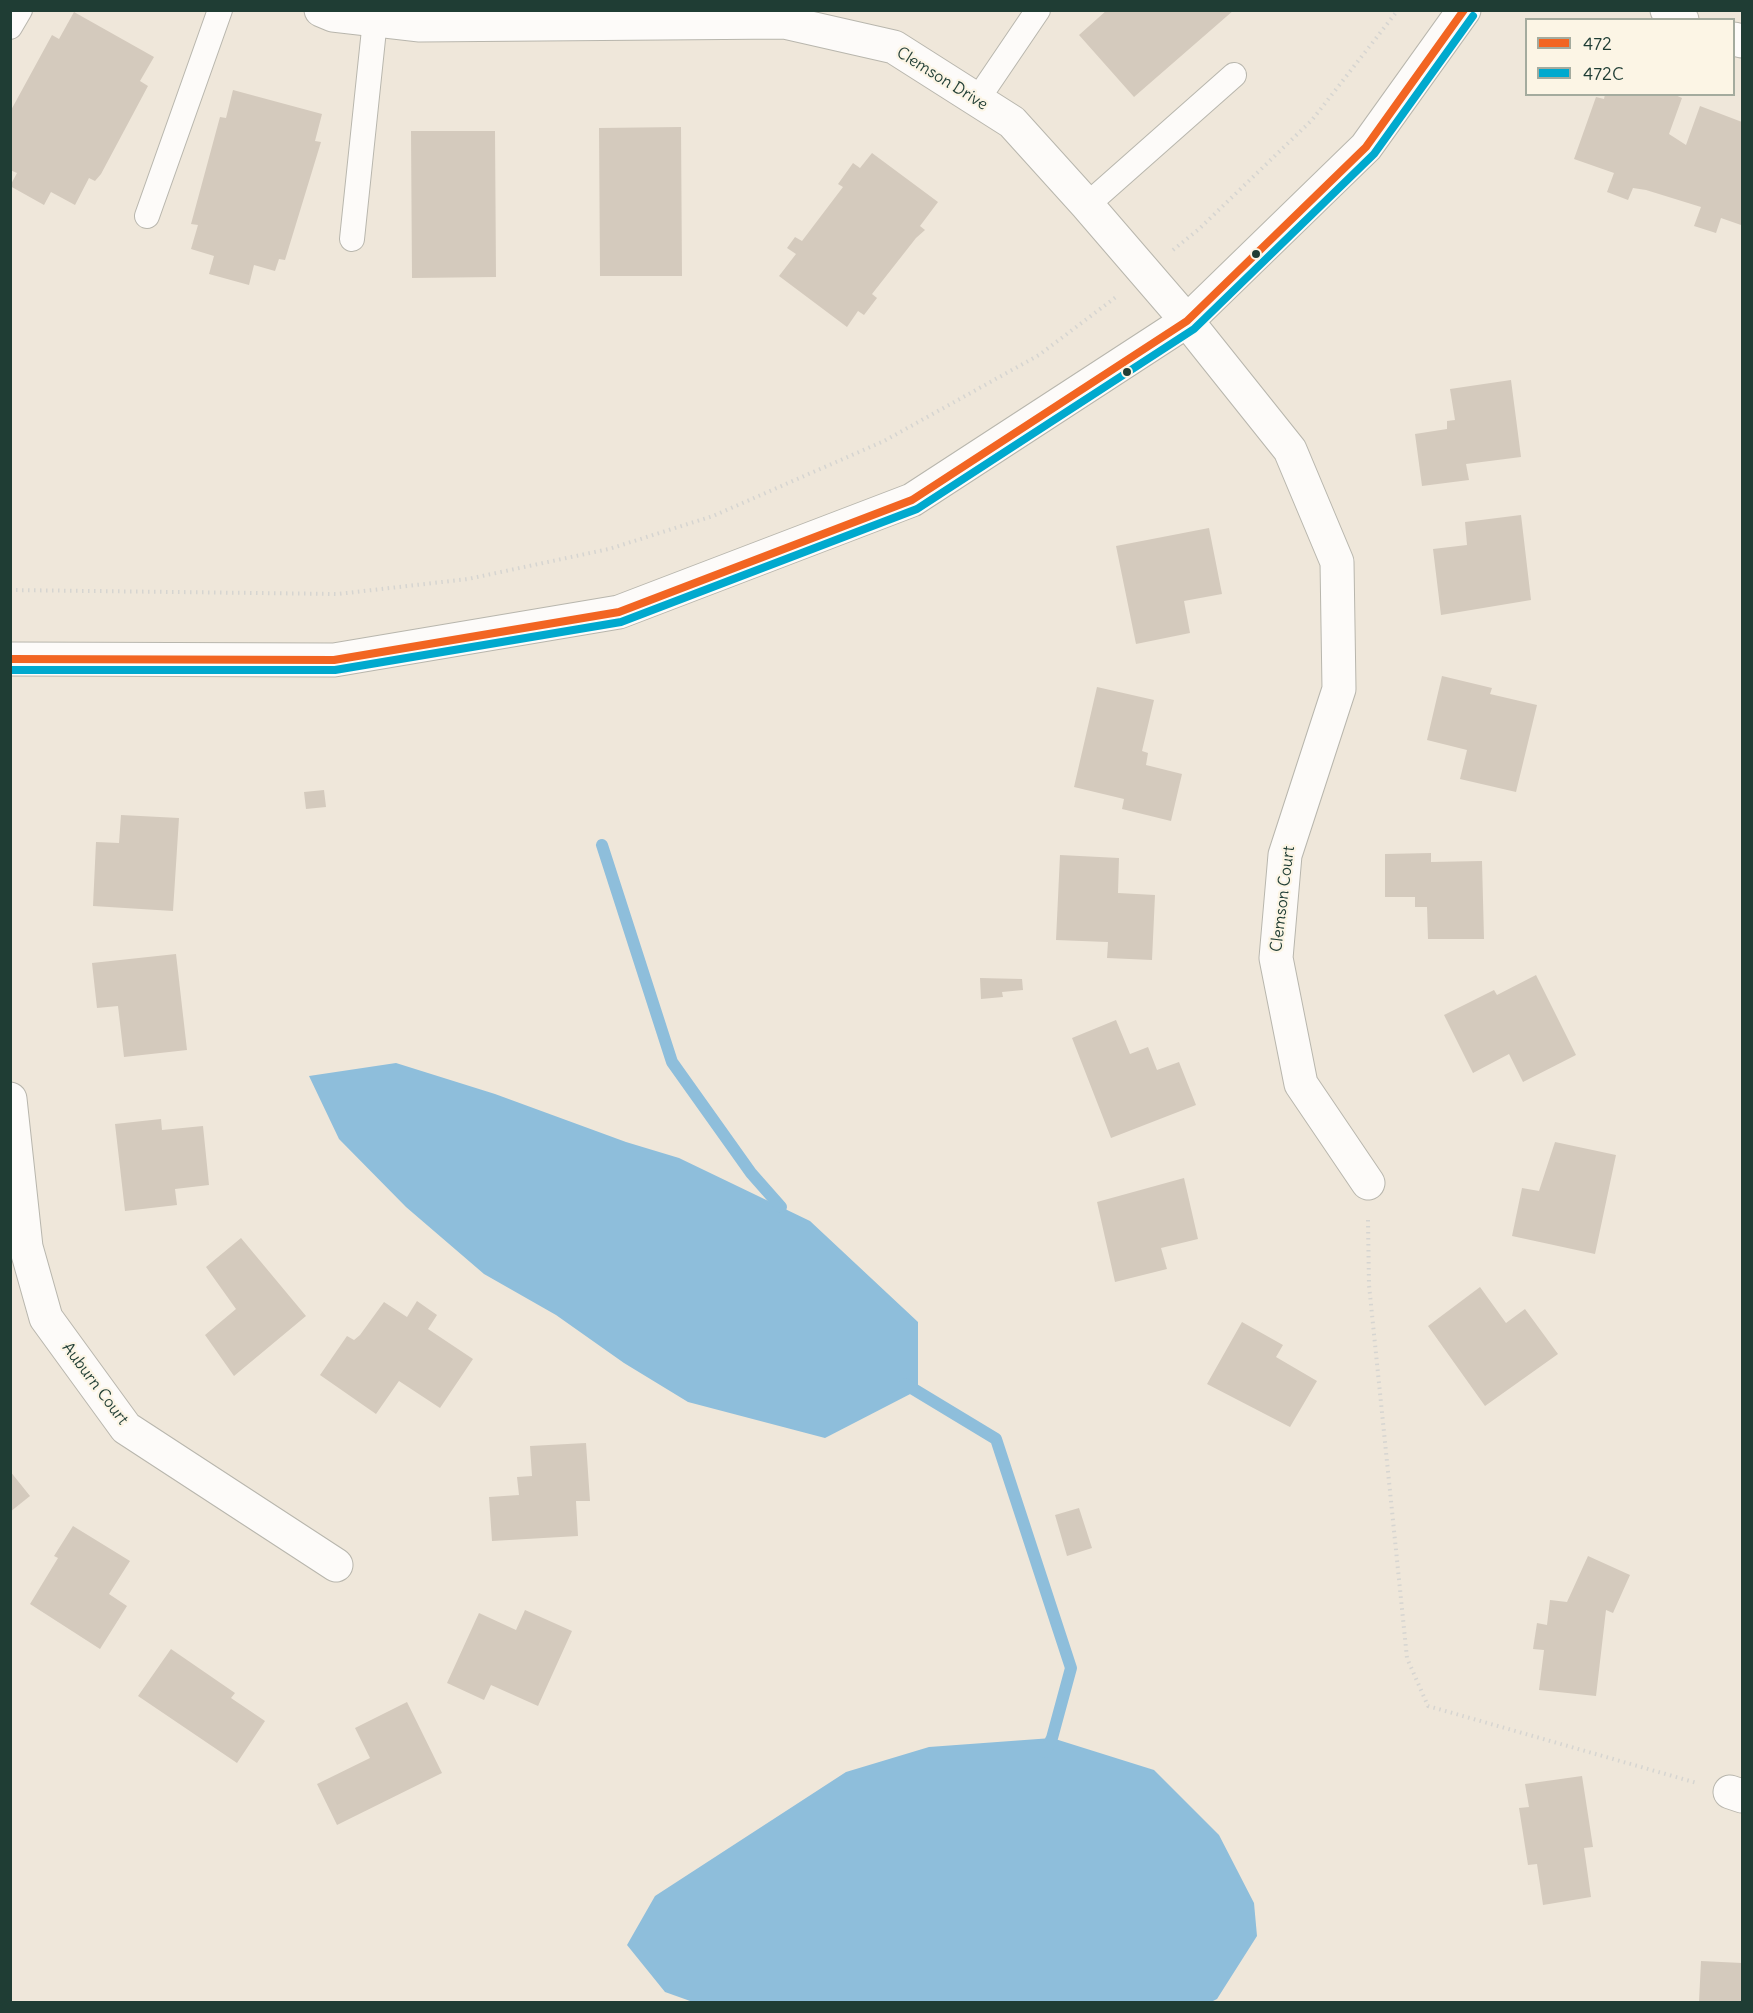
<!DOCTYPE html>
<style>
body{margin:0}
#map{position:relative;width:1753px;height:2013px;overflow:hidden;background:#efe7da;font-family:Delius,sans-serif}
canvas{display:block}
.frame{position:absolute;inset:0;border:12px solid #1f3d34;pointer-events:none}
.legend{position:absolute;left:1525px;top:18px;width:210px;height:78px;box-sizing:border-box;background:#fcf5e5;border:2px solid #a4ab9e;margin:0;padding:8px 10px;list-style:none;font-size:18px;color:#1f3d34}
.legend li{display:flex;align-items:center;gap:12px;height:30px}
.legend b{width:30px;border:2px solid #a4ab9e}
</style>
<div id="map">
<canvas width="1753" height="2013"></canvas>
<div class="frame"></div>
<ul class="legend">
<li><b style="height:8px;background:#f26522"></b>472</li>
<li><b style="height:8px;background:#00a9ce"></b>472C</li>
</ul>
</div>
<script>
const context = document.querySelector('canvas').getContext('2d');
context.lineJoin = 'round';
function paint(path, color) {
  context.fillStyle = color;
  context.fill(path, 'evenodd');
}
function shape(rows) {
  const path = new Path2D();
  for (const r of rows) {
    path.moveTo(r[0], r[1]);
    for (let i = 2; i < r.length; i += 2) path.lineTo(r[i], r[i + 1]);
  }
  return path;
}
function strokePath(path, color, width, dash) {
  context.strokeStyle = color;
  context.lineWidth = width;
  context.lineCap = dash ? 'butt' : 'round';
  context.setLineDash(dash || []);
  context.stroke(path);
}
function write(font, color, halo, rows, align = 'center') {
  context.font = font + ' Delius,sans-serif';
  context.lineWidth = 4.5;
  context.setLineDash([]);
  context.textBaseline = 'middle';
  context.strokeStyle = halo;
  context.fillStyle = color;
  for (const [text, x, y, turn = 0] of rows) {
    context.save();
    context.translate(x, y);
    context.rotate((+turn || 0) * Math.PI / 180);
    context.textAlign = isNaN(turn) ? turn : align;
    if (halo) context.strokeText(text, 0, 0);
    context.fillText(text, 0, 0);
    context.restore();
  }
}
paint(shape([
 [396,1063,495,1094,626,1142,679,1158,810,1221,918,1322,918,1390,825,1438,688,1402,624,1363,556,1315,484,1274,406,1207,339,1139,309,1076],
 [1052,1738,1154,1770,1219,1835,1254,1903,1257,1936,1217,1999,1211,2002,693,2002,665,1992,627,1945,655,1896,846,1772,929,1747]
]), '#8ebedb');
strokePath(shape([
 [602,845,672,1062,751,1173,781,1207],
 [905,1384,996,1439,1071,1668,1052,1738,1045,1752]
]), '#8ebedb', 12);
paint(shape([
 [1107,10,1234,10,1134,97,1079,35],
 [74,12,154,57,140,81,148,86,101,174,95,181,89,178,75,205,51,192,44,205,10,186,17,173,10,170,10,112,52,35,59,39],
 [233,90,322,114,315,141,321,142,285,260,279,259,275,271,254,265,249,285,209,274,214,256,191,249,198,225,191,224,220,117,226,118],
 [1605,94,1673,94,1682,98,1669,134,1686,145,1700,106,1742,122,1741,225,1721,218,1716,233,1694,226,1701,207,1646,190,1633,188,1628,200,1607,192,1614,173,1574,159,1596,97,1604,99],
 [681,127,682,276,600,276,599,128],
 [411,131,495,131,496,277,412,278],
 [872,153,938,202,920,226,925,230,916,238,872,294,877,298,864,315,858,311,847,327,779,276,796,254,787,248,795,237,802,241,843,187,838,184,853,163,860,168],
 [1511,380,1521,457,1466,464,1469,480,1422,486,1415,434,1447,429,1447,421,1455,420,1450,389],
 [1521,515,1531,600,1441,615,1433,549,1467,545,1465,522],
 [1209,528,1222,594,1184,601,1190,633,1136,644,1116,546],
 [1442,676,1492,688,1490,694,1537,705,1516,792,1460,779,1467,750,1427,740],
 [1097,687,1154,700,1142,751,1148,753,1146,765,1182,774,1171,821,1122,809,1124,799,1074,787],
 [324,790,326,807,306,809,304,792],
 [121,815,179,818,173,911,93,906,96,842,119,843],
 [1431,853,1431,862,1482,861,1484,939,1428,939,1427,907,1415,907,1415,897,1385,897,1385,854],
 [1060,855,1119,858,1118,893,1155,895,1152,960,1107,958,1108,942,1056,940],
 [176,954,187,1050,124,1057,118,1006,97,1008,92,963],
 [1536,975,1576,1055,1523,1082,1509,1054,1473,1073,1444,1015,1494,990,1497,995],
 [980,978,1022,979,1023,990,1002,992,1003,997,981,999],
 [1116,1020,1130,1054,1148,1047,1157,1070,1179,1062,1196,1105,1111,1138,1072,1038],
 [161,1119,162,1130,203,1126,209,1185,175,1189,177,1205,125,1211,115,1124],
 [1555,1142,1616,1155,1595,1254,1512,1236,1522,1188,1539,1191],
 [1184,1178,1198,1239,1161,1248,1167,1269,1115,1282,1097,1202],
 [241,1238,306,1316,234,1376,205,1335,236,1309,206,1267],
 [1480,1287,1506,1323,1525,1309,1558,1354,1485,1406,1428,1326],
 [417,1301,437,1315,428,1329,473,1359,440,1408,399,1381,376,1414,320,1375,347,1336,354,1340,360,1335,384,1302,407,1317],
 [1242,1322,1283,1345,1276,1357,1317,1381,1290,1427,1207,1384],
 [586,1443,590,1501,576,1501,578,1536,492,1541,489,1497,519,1495,517,1477,532,1476,530,1446],
 [10,1471,30,1496,10,1512],
 [1079,1508,1092,1548,1067,1556,1055,1515],
 [73,1526,130,1561,109,1594,127,1606,100,1649,30,1604,58,1558,54,1556],
 [1588,1556,1630,1575,1613,1613,1606,1610,1596,1696,1539,1690,1544,1650,1533,1649,1537,1623,1547,1625,1550,1600,1567,1602],
 [525,1610,572,1631,538,1706,491,1685,484,1700,447,1683,479,1613,516,1630],
 [171,1649,235,1693,231,1698,265,1721,237,1763,138,1696],
 [407,1702,442,1773,337,1825,317,1784,370,1758,355,1728],
 [1582,1776,1593,1847,1584,1848,1591,1897,1543,1905,1537,1864,1528,1865,1519,1808,1529,1807,1525,1784],
 [1701,1961,1742,1963,1742,2002,1699,2002]
]), '#d4cabd');
const service = shape([
 [10,27,20,10],
 [977,100,1038,10],
 [1087,205,1234,75],
 [147,216,220,10],
 [352,239,375,20]
]);
const minor = shape([
 [321,10,333,15,420,25,784,22,894,47,1012,122,1087,205,1187,321,1290,450,1337,562,1339,689,1285,855,1276,958,1301,1084,1368,1183],
 [1667,10,1682,20],
 [1734,39,1742,41],
 [10,1099,26,1247,46,1318,126,1428,336,1565],
 [1730,1792,1742,1796]
]);
const tertiary = shape([
 [10,659,334,660,619,612,912,500,1187,321,1366,147,1464,10]
]);
strokePath(service, '#b8b6ad', 26);
strokePath(minor, '#b8b6ad', 35);
strokePath(tertiary, '#b8b6ad', 35);
strokePath(shape([
 [1173,250,1199,229,1312,120,1398,10],
 [10,590,338,594,468,579,609,549,713,516,884,441,1039,355,1116,297],
 [1368,1220,1369,1285,1407,1658,1428,1706,1697,1783]
]), '#d6d5d1', 4, [1.5, 4.5]);
strokePath(service, '#fdfbf9', 24);
strokePath(minor, '#fdfbf9', 33);
strokePath(tertiary, '#fdfbf9', 33);
strokePath(shape([
 [10,659,334,660,619,612,912,500,1187,321,1366,147,1464,10]
]), '#f26522', 8);
strokePath(shape([
 [10,670,335,670,621,622,917,509,1194,329,1374,154,1473,16]
]), '#00a9ce', 8);
for (const [x, y, r, color] of [
 [1256,254,5,"#1f3d34"],
 [1127,372,5,"#1f3d34"]
]) {
  const dot = new Path2D();
  dot.arc(x, y, r, 0, 2 * Math.PI);
  context.fillStyle = color;
  context.fill(dot);
  strokePath(dot, '#fcf5e5', 2);
}
write('16px', '#1f3d34', '#fcf5e5', [
 ["Clemson Drive",942,79,32],
 ["Clemson Court",1283,899,-83],
 ["Auburn Court",95,1384,53]
]);
</script>
